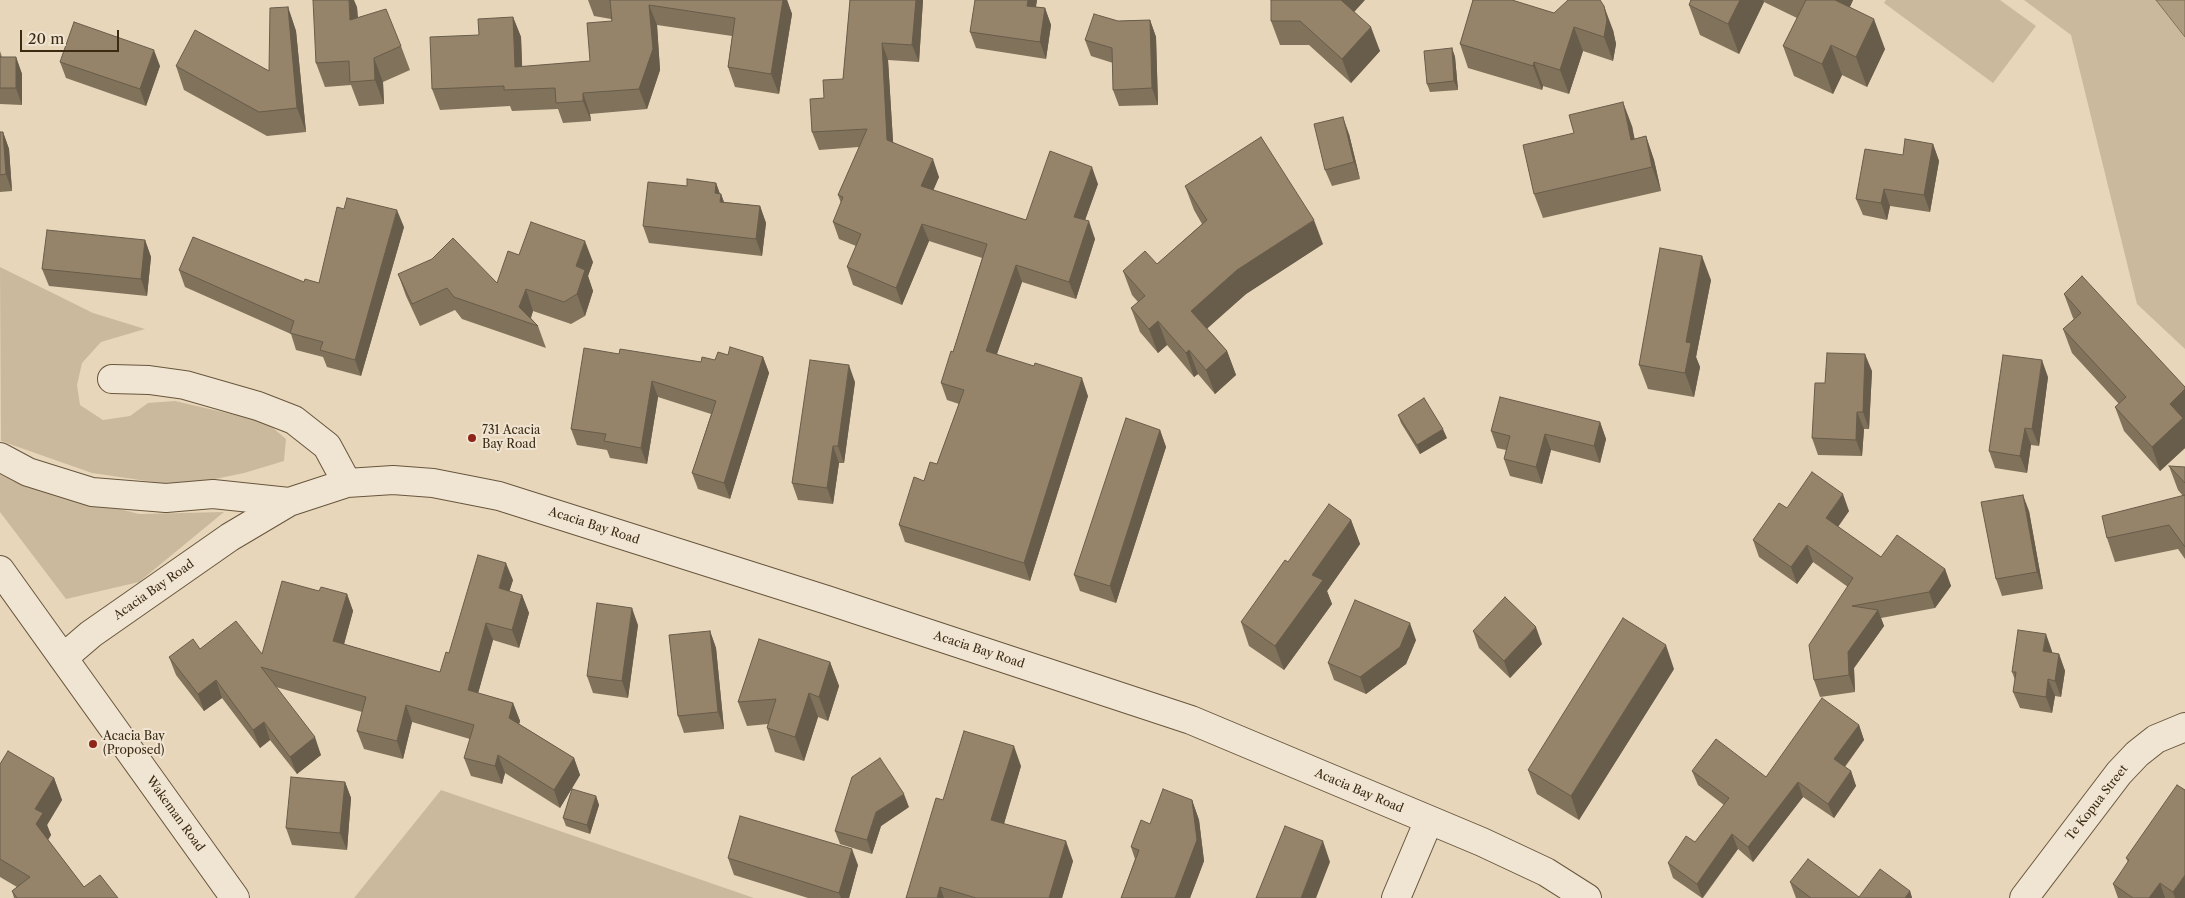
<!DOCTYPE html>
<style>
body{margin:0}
#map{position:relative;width:2185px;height:898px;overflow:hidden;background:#e8d6ba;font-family:"Libre Caslon Text",serif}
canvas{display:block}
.scale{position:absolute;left:20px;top:30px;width:99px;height:22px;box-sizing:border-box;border:2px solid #3c2b13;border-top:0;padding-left:6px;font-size:15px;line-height:18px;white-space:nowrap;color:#3c2b13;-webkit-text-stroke:4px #f0e4d2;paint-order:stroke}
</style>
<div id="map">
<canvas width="2185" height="898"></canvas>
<div class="scale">20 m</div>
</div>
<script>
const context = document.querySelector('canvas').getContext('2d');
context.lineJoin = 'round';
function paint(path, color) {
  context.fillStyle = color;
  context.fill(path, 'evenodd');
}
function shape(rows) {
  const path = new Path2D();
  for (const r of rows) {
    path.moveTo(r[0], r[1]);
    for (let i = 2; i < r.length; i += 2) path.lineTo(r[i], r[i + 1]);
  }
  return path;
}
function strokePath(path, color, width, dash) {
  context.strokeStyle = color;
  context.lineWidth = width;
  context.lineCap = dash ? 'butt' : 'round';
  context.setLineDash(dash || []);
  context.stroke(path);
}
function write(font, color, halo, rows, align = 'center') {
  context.font = font + ' "Libre Caslon Text",serif';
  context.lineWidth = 4;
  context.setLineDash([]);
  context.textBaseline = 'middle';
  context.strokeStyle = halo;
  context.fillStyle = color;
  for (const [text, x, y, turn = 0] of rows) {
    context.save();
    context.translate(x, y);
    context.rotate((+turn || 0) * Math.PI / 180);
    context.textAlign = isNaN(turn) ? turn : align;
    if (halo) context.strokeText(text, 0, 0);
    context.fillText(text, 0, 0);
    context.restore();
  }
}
paint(shape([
 [1886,0,2000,0,2036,26,1993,83,1884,3],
 [2024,0,2156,0,2185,37,2185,349,2137,304,2071,35],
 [0,267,93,313,145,329,101,342,82,363,77,385,80,405,103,420,130,416,148,403,175,401,266,422,286,439,284,461,244,473,181,486,92,473,1,441],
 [0,468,37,487,139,514,224,512,139,582,66,599,0,512],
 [441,790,754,898,354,898]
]), '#cbb99e');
const water = shape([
 [2156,0,2185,0,2185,37,2156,0]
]);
paint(water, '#ae9c81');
strokePath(water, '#806f55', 1);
const minor = shape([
 [112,379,149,380,185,385,258,406,294,420,327,446,347,483],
 [0,457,28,472,92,492,166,498,213,494,289,502],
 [0,570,235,898],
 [63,658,91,634,230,537,289,502,347,483,393,480,433,483,499,496,827,600,1191,720,1482,842,1546,872,1587,898],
 [1396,898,1429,820],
 [2024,898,2119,773,2137,754,2156,739,2185,727]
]);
strokePath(minor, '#67563d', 30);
strokePath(minor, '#f0e4d2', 28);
paint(shape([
 [588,0,787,0,792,14,779,94,735,87,728,67,732,36,657,25,660,70,647,109,590,114,591,121,563,123,558,109,512,111,510,106,440,110,432,89,479,35,513,17,521,37,522,67,590,61,612,21,611,19,594,16],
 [850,0,923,0,919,62,888,60,893,142,939,177,933,190,1026,220,1098,184,1085,220,1095,239,1076,299,1022,282,997,354,1088,396,1030,581,905,542,899,525,924,481,937,464,959,404,947,400,941,383,953,352,982,258,929,241,902,305,853,285,847,267,856,246,839,239,833,222,841,203,838,195,859,147,819,150,812,132,824,98,843,79],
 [1037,0,1036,7,1045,8,1051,25,1046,59,976,48,970,32],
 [1473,0,1613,30,1616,44,1613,61,1583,51,1569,94,1543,86,1542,90,1468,68,1460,44],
 [1691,0,1853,0,1850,7,1885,49,1867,87,1842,75,1833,94,1794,76,1783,46,1797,18,1764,2,1739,54,1700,35,1689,5],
 [288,7,296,31,306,132,267,136,184,90,176,66,269,71],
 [357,7,358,17,401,46,410,70,383,82,384,104,359,106,351,85,325,87,316,63],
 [1354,12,1380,51,1351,83,1309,45,1280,45,1271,21],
 [1150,20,1156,37,1158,105,1119,106,1113,90,1113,63,1091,56,1085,40,1118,21],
 [1452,48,1455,57,1458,90,1430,92,1427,84],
 [0,51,2,57,16,57,22,74,22,105,0,104],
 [60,62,160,66,146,106,66,78],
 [1632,126,1634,139,1646,136,1654,160,1661,191,1543,218,1534,194],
 [0,132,3,132,9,149,12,191,0,192],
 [1349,134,1360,179,1332,186,1325,170],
 [1933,144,1939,161,1930,212,1890,206,1887,220,1863,215,1856,199],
 [716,183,720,194,721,194,724,202,760,206,766,223,762,256,649,243,643,226,687,186],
 [1185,186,1323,244,1246,294,1207,328,1227,351,1236,375,1215,394,1198,374,1194,377,1167,345,1158,353,1140,332,1131,308,1138,302,1132,295,1123,271,1157,264,1202,224,1194,210],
 [404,227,361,376,327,367,323,357,296,350,291,334,185,287,179,270,304,282,319,283],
 [145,240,151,257,147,296,49,286,42,269],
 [519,255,593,262,588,276,593,291,585,316,571,324,533,311,531,318,538,326,546,348,462,319,455,310,420,326,406,296,398,274,497,283],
 [1711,280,1696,357,1700,367,1694,397,1648,389,1639,365],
 [2064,294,2185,387,2185,448,2160,471,2124,431,2115,407,2119,404,2072,353,2063,329,2074,319,2073,318],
 [619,354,701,362,715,360,728,355,763,357,769,373,730,499,698,489,692,473,711,414,658,397,647,464,610,458,607,450,577,445,571,429],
 [1872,371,1869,429,1864,429,1862,456,1818,455,1812,438,1825,383],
 [2048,377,2039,446,2031,445,2027,473,1995,468,1989,451],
 [855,382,844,463,839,463,833,504,798,500,792,483],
 [1398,415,1447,438,1420,454,1401,423],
 [1600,422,1606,439,1600,463,1551,450,1542,484,1510,476,1504,459,1506,450,1497,448,1491,431],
 [1160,430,1166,447,1116,603,1080,591,1074,575],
 [2169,466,2185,467,2185,559,2178,549,2115,562,2107,538,2183,496,2178,490],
 [1787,508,1849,511,1838,527,1881,557,1945,569,1951,586,1935,608,1881,618,1884,626,1854,668,1855,692,1820,697,1814,680,1848,587,1813,562,1797,584,1759,557,1753,540],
 [2029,511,2043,589,2002,596,1996,579],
 [1351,520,1360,544,1327,591,1332,604,1284,670,1249,646,1241,622,1288,562],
 [513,580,509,591,522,595,529,613,519,648,493,640,478,693,513,703,520,721,519,724,574,758,580,775,560,808,505,773,502,784,471,776,464,758,470,739,412,722,403,759,364,749,357,731,362,712,276,687,321,755,297,774,270,740,260,748,222,698,204,711,176,675,169,657,200,649,262,654,319,591,347,594,353,611,344,644,440,672,449,653],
 [638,625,628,698,593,693,587,676],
 [710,631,716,648,724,729,684,733,678,716],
 [1473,631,1542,644,1510,678,1479,648],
 [1416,640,1406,664,1366,694,1334,680,1328,663],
 [2052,651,2052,653,2059,654,2065,671,2061,697,2055,696,2052,713,2020,708,2013,692,2015,680,2012,672],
 [830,662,839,686,828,721,818,717,804,761,775,752,767,728,768,724,747,726,738,702],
 [1674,669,1579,820,1537,794,1528,770],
 [1859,725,1864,740,1845,767,1851,771,1856,786,1834,818,1803,797,1753,862,1738,849,1703,898,1702,898,1673,878,1668,863,1695,842,1724,805,1698,785,1692,771,1766,777],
 [0,764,54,778,62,800,47,825,51,835,48,840,84,887,118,898,14,898,12,891,17,887,0,877],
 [1021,766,1004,824,1073,861,1062,898,906,898,943,800],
 [345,782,351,798,347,850,292,845,286,828],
 [596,796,599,805,590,834,566,826,563,818],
 [1192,800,1199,820,1204,861,1190,898,1121,898,1135,859,1131,847,1150,824],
 [909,807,881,826,872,854,840,844,835,831],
 [728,858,858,865,849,898,808,898,734,875],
 [2126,858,2185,898,2118,898,2113,884,2128,862],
 [1790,882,1859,897,1910,891,1912,898,1796,898]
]), '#80725b');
paint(shape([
 [349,0,354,0,357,7,359,44,350,20],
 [783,0,787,0,792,14,779,94,771,74],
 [916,0,923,0,919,62,912,45],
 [1028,0,1037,0,1033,22,1027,6],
 [1339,0,1365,0,1346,21],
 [1740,0,1763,0,1764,2,1739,54,1728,24],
 [1830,0,1853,0,1840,27],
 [649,5,657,25,660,70,647,109,639,89],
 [1604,6,1613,30,1616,44,1613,61,1604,37],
 [288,7,296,31,306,132,297,108],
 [1045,8,1051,25,1046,59,1040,42],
 [513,17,521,37,523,88,515,67],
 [1874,19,1885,49,1867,87,1856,57],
 [1150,20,1156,37,1158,105,1152,88],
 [1371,27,1380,51,1351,83,1342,59],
 [1574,27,1583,51,1569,94,1560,70],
 [882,43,888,60,894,157,887,140],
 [1831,45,1842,75,1833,94,1822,64],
 [1452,48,1455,57,1458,90,1454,81],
 [154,50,160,66,146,106,140,89],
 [16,57,22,74,22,105,16,88],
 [374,58,383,82,384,104,375,80],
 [1534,62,1543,86,1542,90,1533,66],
 [583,93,590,114,591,121,583,101],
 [1623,102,1632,126,1640,164,1631,140],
 [1343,117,1349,134,1360,179,1354,162],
 [3,132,9,149,12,191,6,174],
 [1646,136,1654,160,1661,191,1652,167],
 [1933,144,1939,161,1930,212,1924,195],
 [933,159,939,177,928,203,921,186],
 [1092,167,1098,184,1080,234,1074,217],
 [716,183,721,197,721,194,727,211,715,193],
 [1884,189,1890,206,1887,220,1881,203],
 [760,206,766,223,762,256,756,239],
 [397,210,404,227,361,376,355,360],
 [1314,220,1323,244,1246,294,1200,335,1191,311,1237,270],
 [1089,221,1095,239,1076,299,1069,282],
 [922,224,929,241,902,305,896,288],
 [145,240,151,257,147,296,141,279],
 [585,241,593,262,588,276,593,291,585,316,577,294,576,266],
 [1702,256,1711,280,1696,357,1700,367,1694,397,1685,373,1686,342],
 [1016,265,1022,282,992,368,986,351],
 [526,289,533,311,529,323,519,307],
 [1158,321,1167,345,1158,353,1149,329],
 [1189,350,1198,374,1194,377,1186,353],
 [1227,351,1236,375,1215,394,1206,370],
 [1865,354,1872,371,1869,429,1863,412],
 [763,357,769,373,730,499,724,483],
 [2042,360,2048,377,2039,446,2032,429],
 [849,365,855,382,844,463,838,446],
 [1082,378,1088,396,1030,581,1024,563],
 [652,381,658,397,647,464,641,448],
 [2185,389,2185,448,2160,471,2152,447,2170,404],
 [1857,412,1864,429,1862,456,1856,440],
 [1600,422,1606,439,1600,463,1594,446],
 [2025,428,2031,445,2027,473,2020,456],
 [1443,429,1447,438,1420,454,1417,445],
 [1160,430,1166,447,1116,603,1110,586],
 [1545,434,1551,450,1542,484,1536,467],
 [833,446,839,463,833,504,827,488],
 [1843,494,1849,511,1832,535,1826,518],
 [2023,495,2029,511,2043,589,2037,572],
 [1351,520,1360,544,1327,591,1332,604,1284,670,1275,646,1312,575],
 [1807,545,1813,562,1797,584,1791,567],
 [506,563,513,580,505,606,499,588],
 [1945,569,1951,586,1935,608,1929,592],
 [347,594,353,611,340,659,333,641],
 [522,595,529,613,519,648,512,630],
 [632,608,638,625,628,698,622,681],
 [1878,610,1884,626,1854,668,1855,692,1849,675,1848,652],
 [486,623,493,640,474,708,468,690],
 [1410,623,1416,640,1406,664,1366,694,1360,677],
 [1536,627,1542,644,1510,678,1504,661],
 [710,631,716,648,724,729,718,712],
 [2046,634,2052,651,2049,668,2043,651],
 [1666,645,1674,669,1579,820,1571,796],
 [2059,654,2065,671,2061,697,2055,681],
 [830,662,839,686,828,721,819,697],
 [2048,679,2055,696,2052,713,2046,697],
 [216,680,222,698,204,711,198,694],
 [809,693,818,717,804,761,795,737],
 [513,703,520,721,516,735,509,718],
 [406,705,412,722,403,759,397,741],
 [264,722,270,740,260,748,253,730],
 [1859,725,1864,740,1839,774,1834,759],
 [315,737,321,755,297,774,290,757],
 [1014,746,1021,766,999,840,991,820],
 [498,755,505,773,502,784,495,766],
 [574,758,580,775,560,808,554,790],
 [1851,771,1856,786,1834,818,1828,804],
 [54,778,62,800,47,825,51,835,44,846,36,824,35,809],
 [345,782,351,798,347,850,340,833],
 [1798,782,1803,797,1753,862,1748,847],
 [904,794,909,807,881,826,872,854,867,840,876,812],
 [596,796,599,805,590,834,587,825],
 [1192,800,1199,820,1204,861,1190,898,1175,898],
 [1732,834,1738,849,1702,898,1697,884],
 [1066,841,1073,861,1062,898,1049,898],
 [1323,841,1330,862,1316,898,1301,898],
 [852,849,858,865,849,898,841,898,839,893],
 [2185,875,2185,898,2175,898,2173,892],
 [2160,883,2165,898,2149,898],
 [940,887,944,898,937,898],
 [1910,891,1912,898,1905,898]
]), '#685c4a');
const building = shape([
 [313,0,349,0,350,20,386,9,401,46,374,58,375,80,350,82,349,61,316,63,313,0],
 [610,0,783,0,771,74,728,67,735,18,649,5,653,49,639,89,583,93,583,101,556,103,555,88,504,90,504,86,432,89,430,37,479,35,478,19,513,17,515,67,590,61,587,23,612,21,610,0],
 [850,0,916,0,912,45,882,43,887,140,933,159,921,186,1026,220,1050,151,1092,167,1074,217,1089,221,1069,282,1016,265,986,351,1034,366,1035,363,1082,378,1024,563,899,525,914,477,924,481,930,462,937,464,964,390,941,383,951,351,953,352,987,244,922,224,896,288,847,267,861,234,833,222,843,197,838,195,867,129,812,132,810,99,824,98,823,80,843,79,850,0],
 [975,0,1028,0,1027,6,1045,8,1040,42,970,32,975,0],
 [1271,0,1341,0,1371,27,1342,59,1300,21,1271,21,1271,0],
 [1473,0,1512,0,1554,13,1568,0,1600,0,1604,6,1607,20,1604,37,1574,27,1560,70,1534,62,1533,66,1460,44,1473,0],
 [1691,0,1740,0,1728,24,1689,5,1691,0],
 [1806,0,1835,0,1874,19,1856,57,1831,45,1822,64,1783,46,1806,0],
 [288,7,297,108,259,112,176,66,195,30,269,71,270,8,288,7],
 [1094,14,1118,21,1150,20,1152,88,1113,90,1112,48,1085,40,1094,14],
 [74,22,154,50,140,89,60,62,74,22],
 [1452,48,1454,81,1427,84,1424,51,1452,48],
 [0,57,16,57,16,88,0,88,0,57],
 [1623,102,1631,140,1646,136,1652,167,1534,194,1523,145,1574,133,1569,115,1623,102],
 [1343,117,1354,162,1325,170,1314,124,1343,117],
 [0,132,3,132,6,174,0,175,0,132],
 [1261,137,1314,220,1237,270,1191,311,1227,351,1206,370,1189,350,1186,353,1158,321,1149,329,1131,308,1145,296,1123,271,1145,251,1157,264,1207,220,1185,186,1261,137],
 [1905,139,1933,144,1924,195,1884,189,1881,203,1856,199,1865,149,1903,155,1905,139],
 [687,179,716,183,715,193,721,194,720,202,760,206,756,239,643,226,648,182,687,186,687,179],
 [347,198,397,210,355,360,320,350,323,342,290,333,294,321,179,270,193,237,304,282,305,279,319,283,337,207,344,209,347,198],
 [531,222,585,241,576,266,585,270,577,294,564,302,526,289,519,307,538,326,454,297,447,288,412,304,398,274,432,259,453,238,497,283,508,251,519,255,531,222],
 [47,230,145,240,141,279,42,269,47,230],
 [1660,248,1702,256,1686,342,1691,343,1685,373,1639,365,1660,248],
 [2082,276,2185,387,2185,389,2170,404,2183,418,2152,447,2115,407,2126,397,2063,329,2081,313,2064,294,2082,276],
 [730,347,763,357,724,483,692,473,716,401,652,381,641,448,604,441,606,434,571,429,584,348,619,354,620,349,701,362,702,357,715,360,718,352,728,355,730,347],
 [1827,353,1865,354,1863,412,1857,412,1856,440,1812,438,1815,383,1825,383,1827,353],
 [2003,355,2042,360,2032,429,2025,428,2020,456,1989,451,2003,355],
 [810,360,849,365,838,446,833,446,827,488,792,483,810,360],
 [1500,397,1600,422,1594,446,1545,434,1536,467,1504,459,1510,436,1491,431,1500,397],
 [1424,398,1443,429,1417,445,1398,415,1424,398],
 [1126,418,1160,430,1110,586,1074,575,1126,418],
 [2169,466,2185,467,2185,483,2169,466],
 [1812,472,1843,494,1826,518,1881,557,1897,535,1945,569,1929,592,1852,606,1878,610,1848,652,1849,675,1814,680,1809,645,1853,578,1807,545,1791,567,1753,540,1779,503,1787,508,1812,472],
 [2023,495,2037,572,1996,579,1981,502,2023,495],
 [2185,495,2185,547,2169,525,2107,538,2102,516,2185,495],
 [1329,504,1351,520,1312,575,1323,580,1275,646,1241,622,1285,560,1288,562,1329,504],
 [478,555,506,563,499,588,522,595,512,630,486,623,468,690,513,703,509,718,574,758,554,790,498,755,495,766,464,758,474,725,406,705,397,741,357,731,366,697,261,667,315,737,290,757,264,722,253,730,216,680,198,694,169,657,193,639,200,649,236,621,262,654,282,581,319,591,321,587,347,594,333,641,440,672,446,652,449,653,478,555],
 [1505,597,1536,627,1504,661,1473,631,1505,597],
 [1355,600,1410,623,1400,647,1360,677,1328,663,1355,600],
 [597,603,632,608,622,681,587,676,597,603],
 [1623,618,1666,645,1571,796,1528,770,1623,618],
 [2018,630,2046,634,2043,651,2059,654,2055,681,2048,679,2046,697,2013,692,2016,672,2012,672,2018,630],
 [710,631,718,712,678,716,669,635,710,631],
 [759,639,830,662,819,697,809,693,795,737,767,728,776,699,738,702,759,639],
 [1822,698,1859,725,1834,759,1851,771,1828,804,1798,782,1748,847,1732,834,1697,884,1668,863,1686,836,1695,842,1729,798,1692,771,1716,739,1766,777,1822,698],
 [964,731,1014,746,991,820,1066,841,1049,898,976,898,940,887,937,898,906,898,936,798,943,800,964,731],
 [8,751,54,778,35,809,43,813,36,824,84,887,100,875,118,898,17,898,12,891,30,877,0,859,0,764,8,751],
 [880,758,904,794,876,812,867,840,835,831,852,777,880,758],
 [291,777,345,782,340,833,286,828,291,777],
 [2177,785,2185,790,2185,875,2173,892,2160,883,2149,898,2133,898,2113,884,2129,860,2126,858,2177,785],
 [572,789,596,796,587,825,563,818,572,789],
 [1163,789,1192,800,1197,840,1175,898,1121,898,1139,850,1131,847,1141,820,1150,824,1163,789],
 [740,816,852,849,839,893,728,858,740,816],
 [1285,826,1323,841,1301,898,1256,898,1285,826],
 [1808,859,1859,897,1880,869,1910,891,1905,898,1811,898,1790,882,1808,859]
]);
paint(building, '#95846a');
strokePath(building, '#685c4a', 1);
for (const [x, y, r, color] of [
 [472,438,5,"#8f2418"],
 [93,744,5,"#8f2418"]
]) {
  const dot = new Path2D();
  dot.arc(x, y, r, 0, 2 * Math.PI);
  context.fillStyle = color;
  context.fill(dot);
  strokePath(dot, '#f0e4d2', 2);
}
write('12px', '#3c2b13', '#f0e4d2', [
 ["731 Acacia",482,431],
 ["Bay Road",482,445],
 ["Acacia Bay",103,737],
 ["(Proposed)",103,751]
], 'left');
write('12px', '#3c2b13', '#f0e4d2', [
 ["Acacia Bay Road",594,526,18],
 ["Acacia Bay Road",154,590,-35],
 ["Acacia Bay Road",979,650,18],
 ["Acacia Bay Road",1359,791,23],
 ["Te Kopua Street",2097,803,-52],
 ["Wakeman Road",175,814,54]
]);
</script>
